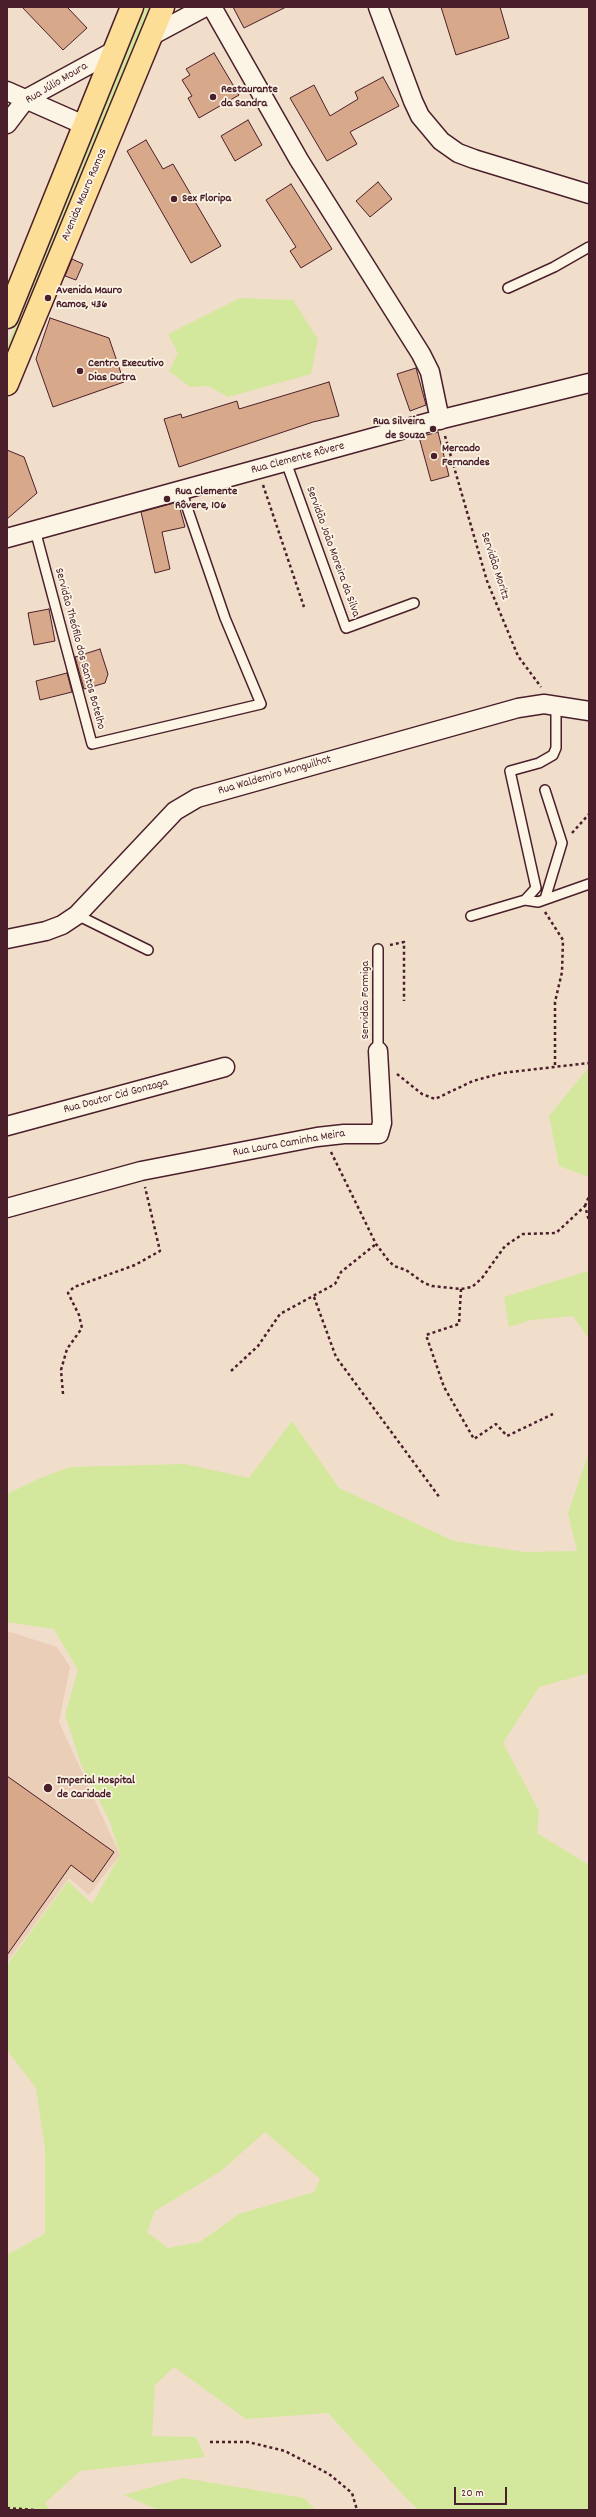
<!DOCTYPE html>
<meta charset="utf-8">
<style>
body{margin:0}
#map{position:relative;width:596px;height:2517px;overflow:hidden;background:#f1deca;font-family:Dekko,sans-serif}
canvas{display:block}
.frame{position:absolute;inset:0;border:8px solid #4a1f2b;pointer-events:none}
.scale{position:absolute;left:454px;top:2487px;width:53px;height:18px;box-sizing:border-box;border:2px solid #4a1f2b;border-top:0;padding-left:5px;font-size:12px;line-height:14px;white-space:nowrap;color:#4a1f2b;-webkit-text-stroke:3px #fcf5e5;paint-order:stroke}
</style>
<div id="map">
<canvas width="596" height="2517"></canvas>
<div class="frame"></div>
<div class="scale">20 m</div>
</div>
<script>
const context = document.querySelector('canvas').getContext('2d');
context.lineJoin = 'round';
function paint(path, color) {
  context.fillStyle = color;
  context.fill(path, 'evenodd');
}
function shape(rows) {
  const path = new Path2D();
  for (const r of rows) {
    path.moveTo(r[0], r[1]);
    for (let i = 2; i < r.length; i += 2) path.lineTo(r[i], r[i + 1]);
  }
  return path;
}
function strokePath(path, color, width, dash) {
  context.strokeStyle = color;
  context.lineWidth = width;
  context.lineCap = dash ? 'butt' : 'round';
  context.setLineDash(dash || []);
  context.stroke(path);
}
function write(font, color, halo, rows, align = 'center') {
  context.font = font + ' Dekko,sans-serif';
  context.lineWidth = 3.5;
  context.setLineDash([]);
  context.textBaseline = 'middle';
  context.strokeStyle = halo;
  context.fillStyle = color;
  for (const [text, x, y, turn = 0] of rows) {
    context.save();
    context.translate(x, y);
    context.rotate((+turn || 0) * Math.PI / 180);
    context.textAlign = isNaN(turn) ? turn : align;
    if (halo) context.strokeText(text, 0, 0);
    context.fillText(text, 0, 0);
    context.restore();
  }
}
paint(shape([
 [7,1631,57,1647,70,1667,59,1722,120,1855,89,1895,69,1878,7,1962]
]), '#eaceb7');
paint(shape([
 [145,7,152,7,7,362,7,345],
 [240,298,293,300,318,339,311,374,228,397,208,386,190,387,169,371,178,353,168,334],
 [589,1067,589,1177,559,1166,549,1116],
 [588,1271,589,1339,573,1316,531,1320,509,1327,504,1297],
 [292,1421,339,1488,454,1541,525,1552,577,1551,568,1513,589,1452,589,1673,539,1687,503,1743,539,1811,537,1833,589,1865,589,2510,419,2510,407,2499,328,2413,246,2419,174,2367,155,2385,152,2436,196,2437,205,2457,80,2471,45,2503,50,2510,7,2510,7,2255,45,2234,45,2148,36,2088,7,2050,7,1965,68,1881,92,1904,120,1855,110,1822,81,1764,65,1715,78,1670,54,1629,7,1622,7,1494,38,1479,70,1467,185,1464,249,1478],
 [265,2132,320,2179,314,2192,239,2214,200,2242,168,2248,147,2232,155,2211,221,2171],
 [183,2478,304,2498,316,2510,158,2510,124,2495]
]), '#d3e89c');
const building = shape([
 [22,7,67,7,87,28,63,50,22,7],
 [233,7,286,7,244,28,233,7],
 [441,7,500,7,509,38,456,55,441,7],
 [214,53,239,95,199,118,188,98,192,96,182,80,190,75,186,69,214,53],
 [383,77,399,106,350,132,357,144,327,161,290,98,314,85,330,116,358,99,355,92,383,77],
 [248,120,262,145,235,161,221,136,248,120],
 [146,140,163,169,173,164,221,246,191,263,127,151,146,140],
 [378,182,392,199,370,217,356,201,378,182],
 [291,184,332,249,301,268,290,251,296,247,266,200,291,184],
 [72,259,83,264,76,280,65,276,72,259],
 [50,318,109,338,124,382,53,407,36,359,50,318],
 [416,368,426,405,410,411,397,374,416,368],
 [329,382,339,416,313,422,179,467,164,419,181,414,182,418,237,401,239,409,329,382],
 [438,432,449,476,431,481,419,437,438,432],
 [7,450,24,457,37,493,7,519,7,450],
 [178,502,185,527,162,532,170,569,155,573,141,512,178,502],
 [49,609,55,641,34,645,28,613,49,609],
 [100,649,108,674,105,683,84,689,75,657,100,649],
 [67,673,72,692,40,700,36,681,67,673],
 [7,1776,114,1852,93,1882,71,1865,7,1955,7,1776]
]);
paint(building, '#d8a88a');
strokePath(building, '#4a1f2b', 1);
const lane = shape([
 [508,288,554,267,589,247],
 [286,462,346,628,414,603],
 [35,530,92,744,261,704,225,618,181,490],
 [545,899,562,843,545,790],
 [525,900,538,902,589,884],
 [77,915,148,950],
 [471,916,525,900,536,888,510,771,539,763,553,755,556,748,556,707],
 [378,1051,378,949]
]);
const street = shape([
 [212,7,299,160,421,354,430,372,440,420],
 [378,7,413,101,420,116,441,141,458,153,474,159,589,194],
 [151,36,205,7],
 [7,91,84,125],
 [7,124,26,99,114,51],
 [7,538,430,422,589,383],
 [7,939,46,931,62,925,77,915,175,811,197,798,518,708,544,704,589,711],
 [7,1126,225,1067],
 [7,1208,141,1171,317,1137,344,1134,379,1134,382,1123,378,1051]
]);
const primary = shape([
 [7,317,132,7],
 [7,384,163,7]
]);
strokePath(lane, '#4a1f2b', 12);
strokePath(street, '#4a1f2b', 21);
strokePath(primary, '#4a1f2b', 25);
strokePath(shape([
 [445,436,487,581,518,656,541,687],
 [263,485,304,607],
 [572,833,589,814],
 [545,912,563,940,562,972,555,1002,555,1066],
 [390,945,404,942,404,1001],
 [397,1074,422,1094,435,1099,473,1081,502,1073,589,1063],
 [331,1152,376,1244,388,1260,394,1266,406,1270,424,1283,432,1286,461,1289,472,1287,482,1278,505,1246,523,1234,556,1233,585,1206,589,1221],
 [585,1206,589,1196],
 [461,1289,459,1324,426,1335,444,1387,474,1439,496,1424,507,1436,553,1414],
 [314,1297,336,1357,440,1498],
 [231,1371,258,1346,280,1314,335,1284,341,1272,376,1244],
 [63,1394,61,1370,67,1349,82,1328,79,1315,68,1293,74,1287,135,1265,160,1251,145,1187],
 [210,2442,248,2442,285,2451,329,2474,352,2493,357,2510],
 [7,2508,35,2510]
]), '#4a1f2b', 2.5, [3, 3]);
strokePath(lane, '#fcf5e5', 9);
strokePath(street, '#fcf5e5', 18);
strokePath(primary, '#fdde96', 22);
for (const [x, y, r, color] of [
 [213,97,4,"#4a1f2b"],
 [174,199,4,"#4a1f2b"],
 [48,298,4,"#4a1f2b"],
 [80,371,4,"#4a1f2b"],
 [433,429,4,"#4a1f2b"],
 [434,456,4,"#4a1f2b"],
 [167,499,4,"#4a1f2b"],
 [48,1788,5,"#4a1f2b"]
]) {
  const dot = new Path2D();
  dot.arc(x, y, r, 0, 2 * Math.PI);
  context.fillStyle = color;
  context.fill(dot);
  strokePath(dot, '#fcf5e5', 1.5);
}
write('12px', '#4a1f2b', '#fcf5e5', [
 ["Rua Júlio Moura",57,84,-31],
 ["Avenida Mauro Ramos",85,195,-67],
 ["Rua Clemente Rôvere",298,459,-15],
 ["Servidão João Moreira da Silva",332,552,70],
 ["Servidão Moritz",494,566,72],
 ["Servidão Theófilo dos Santos Botelho",79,649,75],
 ["Rua Waldemiro Monguilhot",275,776,-16],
 ["Servidão Formiga",366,1000,-90],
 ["Rua Doutor Cid Gonzaga",116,1097,-15],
 ["Rua Laura Caminha Meira",289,1144,-10]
]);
write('bold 12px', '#4a1f2b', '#fcf5e5', [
 ["Restaurante",221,90],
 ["da Sandra",221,104],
 ["Sex Floripa",182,199],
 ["Avenida Mauro",56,291],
 ["Ramos, 436",56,305],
 ["Centro Executivo",88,364],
 ["Dias Dutra",88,378],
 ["Rua Silveira",425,422,"right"],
 ["de Souza",425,436,"right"],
 ["Mercado",442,449],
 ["Fernandes",442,463],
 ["Rua Clemente",175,492],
 ["Rôvere, 106",175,506],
 ["Imperial Hospital",57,1781],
 ["de Caridade",57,1795]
], 'left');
</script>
